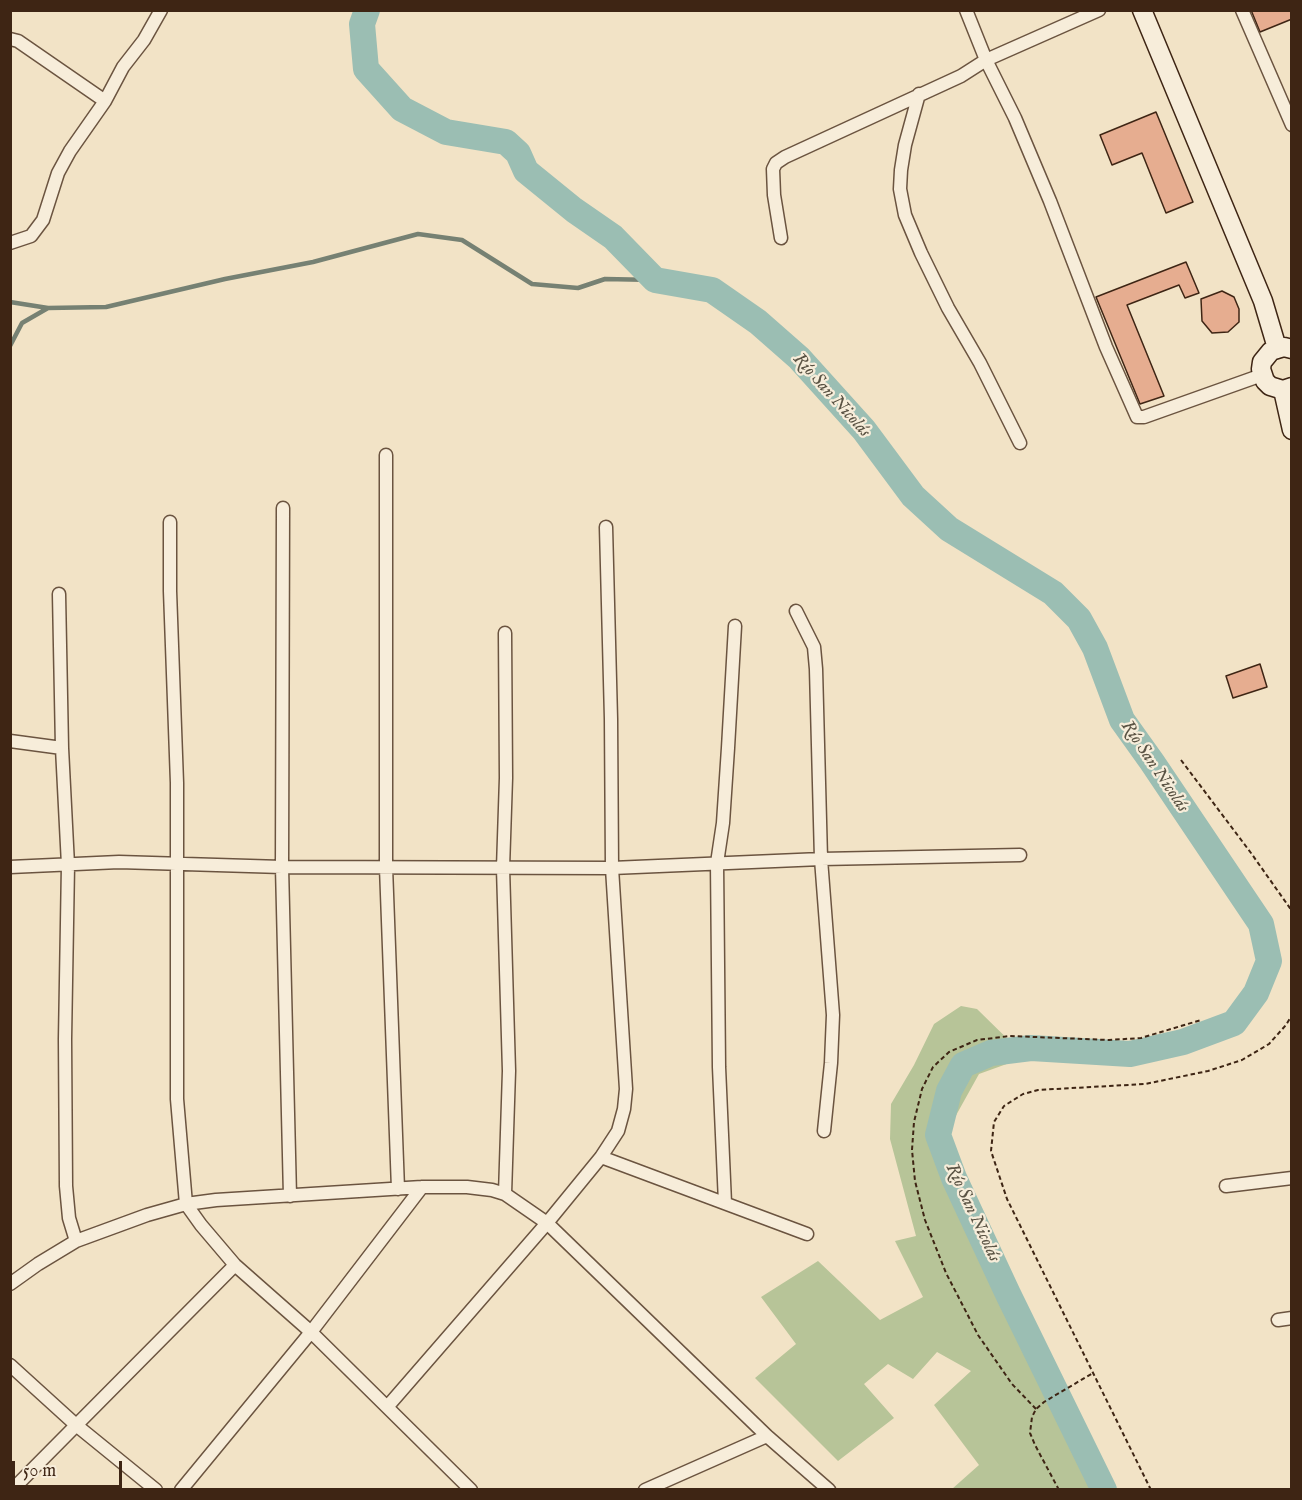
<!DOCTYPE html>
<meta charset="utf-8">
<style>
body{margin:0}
#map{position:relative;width:1302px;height:1500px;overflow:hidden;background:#f2e3c6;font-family:"IM FELL English",serif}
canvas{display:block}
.frame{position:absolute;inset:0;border:12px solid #3e2514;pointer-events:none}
.scale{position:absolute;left:12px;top:1461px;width:110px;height:27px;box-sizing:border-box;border:3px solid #3e2514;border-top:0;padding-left:8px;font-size:18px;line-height:21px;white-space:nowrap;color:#3e2514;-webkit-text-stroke:4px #f7edda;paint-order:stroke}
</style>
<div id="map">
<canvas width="1302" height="1500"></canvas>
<div class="frame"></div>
<div class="scale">50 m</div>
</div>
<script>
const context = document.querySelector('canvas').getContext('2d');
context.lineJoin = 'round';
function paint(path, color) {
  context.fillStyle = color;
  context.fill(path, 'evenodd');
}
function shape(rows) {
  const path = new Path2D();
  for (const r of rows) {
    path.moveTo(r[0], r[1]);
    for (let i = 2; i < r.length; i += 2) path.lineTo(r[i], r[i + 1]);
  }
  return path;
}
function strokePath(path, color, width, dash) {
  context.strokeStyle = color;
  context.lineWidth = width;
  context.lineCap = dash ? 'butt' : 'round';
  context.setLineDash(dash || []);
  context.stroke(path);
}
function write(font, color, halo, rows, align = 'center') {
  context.font = font + ' "IM FELL English",serif';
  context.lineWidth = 4.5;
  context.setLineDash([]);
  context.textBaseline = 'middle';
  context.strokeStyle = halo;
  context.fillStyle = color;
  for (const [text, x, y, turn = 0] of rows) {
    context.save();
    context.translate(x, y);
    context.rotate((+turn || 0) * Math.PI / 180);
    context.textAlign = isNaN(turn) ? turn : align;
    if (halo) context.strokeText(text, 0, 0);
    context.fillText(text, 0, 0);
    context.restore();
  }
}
paint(shape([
 [961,1006,977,1009,1026,1057,979,1074,939,1146,1026,1336,1106,1489,952,1489,979,1465,934,1405,971,1371,937,1352,913,1379,888,1364,864,1384,894,1418,838,1461,755,1378,796,1344,761,1297,818,1261,880,1320,923,1297,895,1241,916,1236,890,1139,891,1104,914,1065,934,1024]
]), '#b7c498');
strokePath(shape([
 [10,302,48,308],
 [10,346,22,323,48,308,106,307,225,279,313,262,418,234,462,240,532,284,578,288,605,279,655,280]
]), '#768173', 4.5);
strokePath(shape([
 [367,10,362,24,366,69,402,109,446,132,506,142,518,153,526,171,574,210,613,237,655,280,712,290,758,322,799,358,864,430,913,496,949,529,1053,593,1079,619,1095,648,1122,720,1152,762,1261,924,1269,961,1256,993,1234,1023,1183,1042,1130,1054,1031,1048,991,1053,963,1065,949,1091,938,1135,954,1178,1008,1294,1104,1490]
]), '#9bbeb3', 26);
const building = shape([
 [1251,10,1292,10,1292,19,1260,32,1251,10],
 [1156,112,1193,202,1166,213,1142,153,1112,165,1100,135,1156,112],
 [1186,262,1199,293,1185,298,1179,285,1127,305,1164,396,1140,404,1096,297,1186,262],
 [1222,291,1234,297,1239,309,1239,322,1228,332,1212,333,1202,321,1201,299,1222,291],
 [1260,664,1267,687,1233,698,1226,676,1260,664]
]);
paint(building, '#e6ad90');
strokePath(building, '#3e2514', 1.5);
const street = shape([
 [966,10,986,60,1015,118,1050,201,1106,347,1137,417,1144,417,1262,375],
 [1242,10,1292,125],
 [10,39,18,41,105,101],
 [919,94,905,145,901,170,900,189,905,215,921,253,948,308,980,363,1020,443],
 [781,238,774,195,773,169,776,163,785,157,961,76,986,60,1099,10],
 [10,243,31,236,43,220,58,173,70,151,105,101,123,67,144,40,161,10],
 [386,455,386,867,398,1189],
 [283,508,282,867,290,1196],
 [170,522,170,591,177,783,177,1099,186,1204,201,1225,235,1265,311,1332,471,1490],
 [59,594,62,748,68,865,65,1039,66,1186,69,1218,76,1241],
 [796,611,814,647,816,669,821,859,833,1015,831,1063,824,1131],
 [10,741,62,748],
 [10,867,119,862,282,867,612,868,821,859,1020,855],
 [601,1157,807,1234],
 [1226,1186,1292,1178],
 [505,1194,509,1071,503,868,506,778,505,633],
 [725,1203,719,1067,717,863,723,823,728,748,735,626],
 [10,1284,38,1264,76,1241,147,1215,186,1204,216,1200,422,1187,467,1187,492,1190,505,1194,547,1223,767,1436,829,1490],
 [1278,1320,1292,1318],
 [10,1365,76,1425,156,1490],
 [388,1406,547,1223,601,1157,618,1131,624,1109,626,1089,612,868,611,719,606,527],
 [12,1490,235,1265],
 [181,1490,311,1332,422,1187],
 [645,1490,767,1436]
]);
const secondary = shape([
 [1142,10,1263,301,1277,348],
 [1292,349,1284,347,1271,351,1262,362,1261,369,1265,381,1270,386,1283,390,1292,387],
 [1283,390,1292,430]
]);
strokePath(street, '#6b5440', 15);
strokePath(secondary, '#3e2514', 21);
strokePath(shape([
 [1181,760,1251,853,1292,911],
 [1036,1409,1012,1384,978,1335,946,1273,925,1220,915,1181,912,1150,914,1122,922,1089,933,1067,949,1052,977,1040,1010,1036,1109,1040,1141,1038,1201,1020],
 [1059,1490,1035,1445,1030,1433,1032,1417,1036,1409,1044,1402,1093,1373],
 [1151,1490,1007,1199,991,1151,994,1122,1004,1106,1023,1094,1038,1090,1145,1084,1208,1071,1242,1060,1269,1044,1286,1025,1292,1015]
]), '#3e2514', 2, [4.5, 3]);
strokePath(street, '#f7edda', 12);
strokePath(secondary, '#f7edda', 18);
write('italic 18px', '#5a5344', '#f7edda', [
 ["Río San Nicolás",831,396,48],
 ["Río San Nicolás",1154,767,56],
 ["Río San Nicolás",972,1213,65]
]);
</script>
